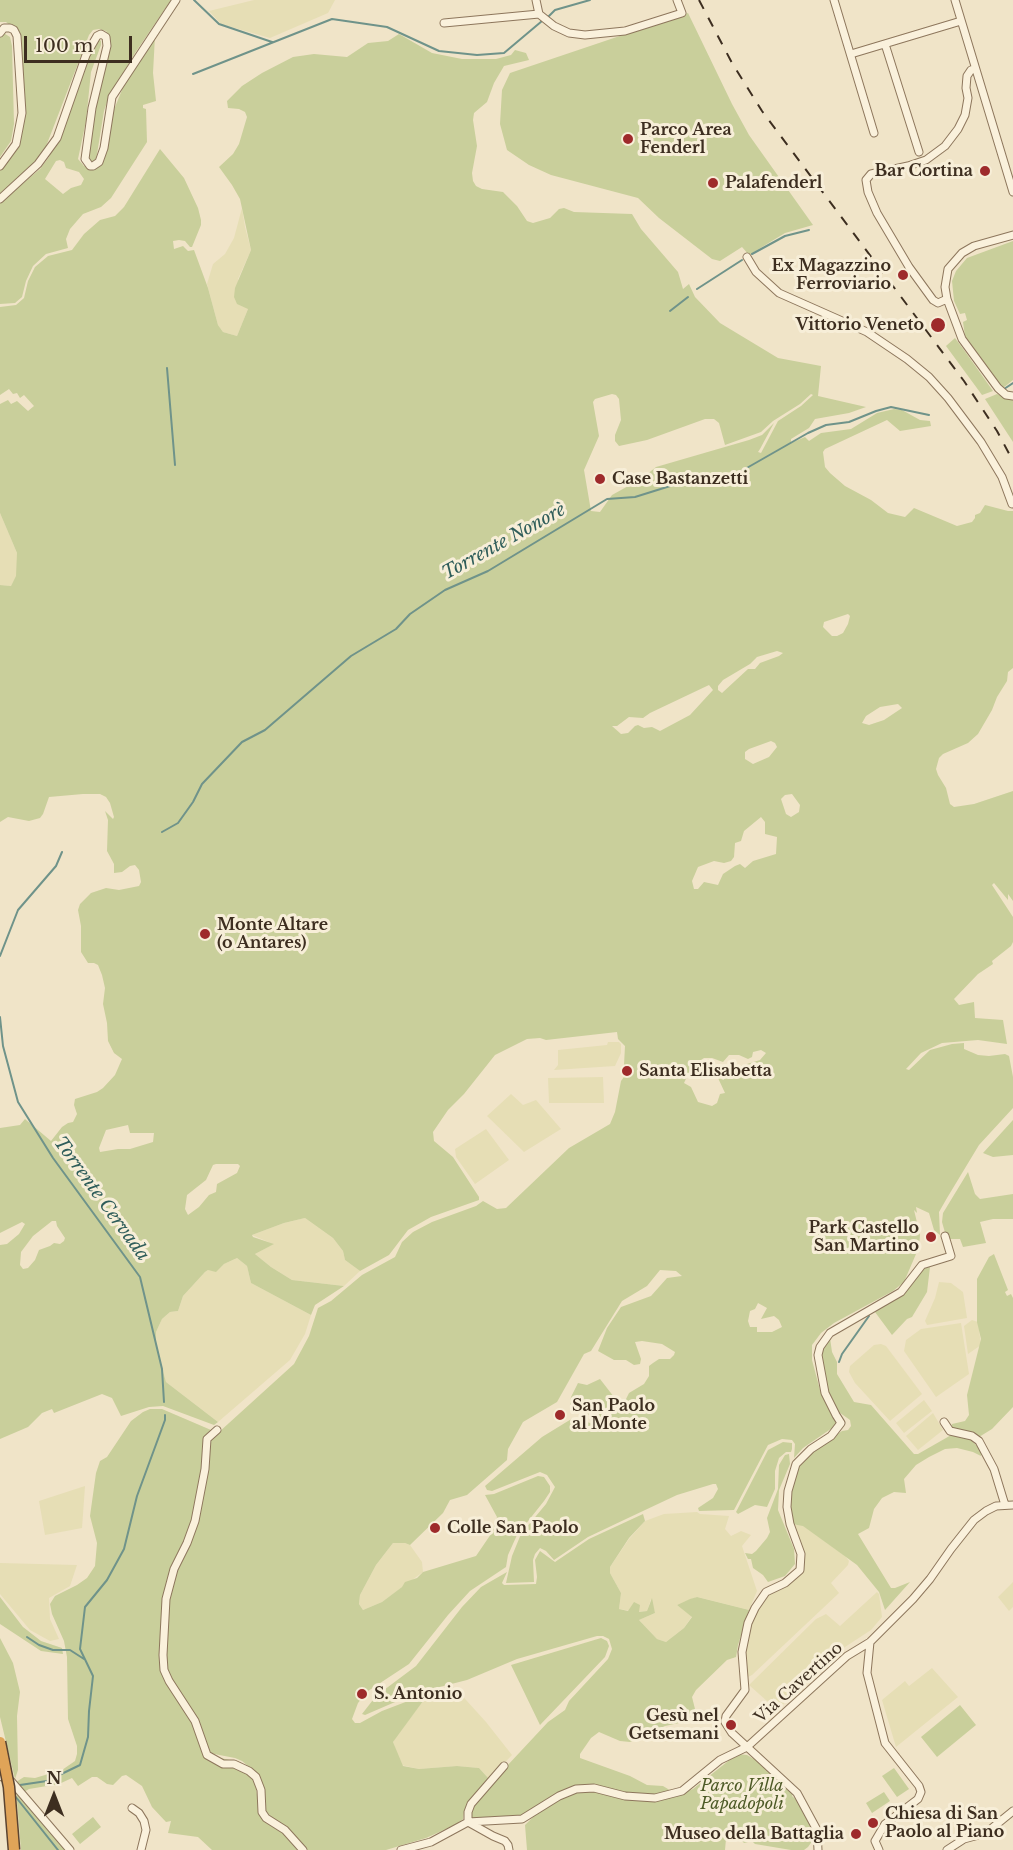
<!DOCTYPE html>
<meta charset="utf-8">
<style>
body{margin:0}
#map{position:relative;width:1013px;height:1850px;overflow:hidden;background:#f0e4c8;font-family:"Libre Baskerville",serif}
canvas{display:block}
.north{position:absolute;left:24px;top:1766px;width:60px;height:60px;-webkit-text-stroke:4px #f7eed8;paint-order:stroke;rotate:0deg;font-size:16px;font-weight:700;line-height:24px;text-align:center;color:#3d2e20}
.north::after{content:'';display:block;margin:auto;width:21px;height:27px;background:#3d2e20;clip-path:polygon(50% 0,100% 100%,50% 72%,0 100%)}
.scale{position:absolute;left:24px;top:36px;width:108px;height:27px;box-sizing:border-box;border:3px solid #3d2e20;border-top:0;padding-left:8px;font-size:18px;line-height:21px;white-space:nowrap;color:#3d2e20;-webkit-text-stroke:4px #f7eed8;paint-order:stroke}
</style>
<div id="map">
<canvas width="1013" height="1850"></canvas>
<div class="north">N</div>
<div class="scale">100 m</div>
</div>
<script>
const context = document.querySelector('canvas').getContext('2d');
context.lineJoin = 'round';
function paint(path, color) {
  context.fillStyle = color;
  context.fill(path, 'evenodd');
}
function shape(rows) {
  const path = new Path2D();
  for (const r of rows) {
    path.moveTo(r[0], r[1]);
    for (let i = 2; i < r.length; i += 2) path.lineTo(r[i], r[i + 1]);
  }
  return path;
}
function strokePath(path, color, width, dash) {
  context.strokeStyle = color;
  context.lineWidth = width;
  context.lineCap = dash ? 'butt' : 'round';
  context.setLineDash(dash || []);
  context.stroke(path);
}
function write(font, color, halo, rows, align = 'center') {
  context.font = font + ' "Libre Baskerville",serif';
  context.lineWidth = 6;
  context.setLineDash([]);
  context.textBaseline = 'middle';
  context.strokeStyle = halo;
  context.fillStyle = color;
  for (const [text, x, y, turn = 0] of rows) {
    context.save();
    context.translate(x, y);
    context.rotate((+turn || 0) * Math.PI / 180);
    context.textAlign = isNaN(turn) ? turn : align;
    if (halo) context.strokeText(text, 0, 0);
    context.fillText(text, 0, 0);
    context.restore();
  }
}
paint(shape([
 [254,0,335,0,328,13,270,38,221,24,209,11],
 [242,208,245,227,251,250,238,279,248,309,237,336,223,332,218,325,207,284,213,264,225,254,234,238],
 [0,513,17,553,17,576,11,586,0,585],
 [608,1042,619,1042,621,1044,621,1053,615,1066,554,1070,558,1065,558,1050,607,1045],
 [603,1077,604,1103,549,1103,548,1078],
 [511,1094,523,1105,536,1100,561,1129,524,1152,487,1116],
 [486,1129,509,1160,475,1184,456,1157,455,1149],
 [305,1218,333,1238,343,1251,345,1260,360,1271,344,1286,292,1280,271,1267,255,1254,273,1244,252,1235,284,1223],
 [237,1258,247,1266,251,1283,311,1315,305,1334,290,1360,218,1422,166,1382,156,1346,156,1332,162,1319,170,1312,178,1311,183,1296,205,1272,208,1270,216,1271,224,1264],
 [939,1282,951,1283,963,1292,967,1318,927,1325,925,1321,935,1298],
 [972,1320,978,1322,981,1345,968,1354,964,1326],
 [961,1323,969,1374,936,1397,904,1351,906,1340,921,1329],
 [881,1344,886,1346,922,1394,890,1421,855,1383,849,1372,850,1366,874,1345],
 [924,1400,932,1411,904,1433,896,1423],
 [933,1413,943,1430,918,1450,906,1436],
 [85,1486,82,1528,45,1535,39,1501],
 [697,1512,700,1514,729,1516,725,1529,731,1536,741,1531,751,1535,742,1546,757,1591,749,1610,697,1597,677,1605,692,1616,684,1628,666,1642,657,1639,639,1620,655,1613,651,1599,647,1611,638,1612,619,1609,621,1593,610,1573,610,1567,629,1539,645,1521,664,1514],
 [792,1524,803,1525,845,1556,849,1561,848,1565,831,1583,839,1593,752,1675,746,1678,743,1663,750,1624,763,1597,802,1568],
 [393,1543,405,1543,410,1545,422,1562,423,1572,382,1602,363,1610,359,1604,360,1595,376,1565],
 [0,1563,77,1565,70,1586,49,1598,50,1619,59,1639,50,1641,30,1630,0,1594],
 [1013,1582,1013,1607,1009,1611,998,1597],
 [877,1592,879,1594,882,1617,871,1630,845,1647,829,1660,777,1710,749,1685,816,1619,826,1614,840,1626],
 [932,1668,958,1697,896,1747,882,1700,905,1681,909,1686],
 [452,1687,457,1690,486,1722,512,1755,489,1779,479,1768,457,1766,419,1769,401,1765,393,1742,395,1738,429,1693]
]), '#e6deb5');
paint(shape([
 [0,0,171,0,135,53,108,99,104,111,96,160,93,162,87,162,95,83,98,67,105,55,109,35,106,31,99,29,93,30,89,35,45,149,33,165,0,194,0,167,19,133,18,45,13,28,6,22,0,22],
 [688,13,732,104,749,135,813,225,785,233,749,255,742,247,720,261,712,259,659,218,638,198,551,175,529,165,507,150,500,124,502,90,510,73],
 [2,32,10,37,12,46,14,124,11,141,0,157,0,35],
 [399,34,432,53,462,59,496,59,511,55,515,50,526,53,529,60,504,66,494,83,487,102,474,113,473,120,477,146,472,173,473,181,476,186,482,189,503,192,517,206,527,221,533,223,550,218,559,209,564,208,574,212,632,214,641,229,678,272,683,289,689,284,695,297,720,323,778,358,821,366,818,396,866,407,849,413,815,419,809,428,791,439,791,443,805,437,809,441,821,433,851,429,877,413,894,409,902,410,920,420,930,421,931,426,900,431,887,420,825,449,823,452,825,467,830,473,845,486,871,500,888,513,905,517,914,508,957,526,972,522,975,518,975,515,980,513,985,505,1008,511,1013,511,1013,668,1008,672,1007,681,997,697,992,710,978,734,968,743,943,754,939,758,936,769,938,775,946,788,950,804,954,807,974,804,1013,791,1013,901,1008,894,1008,900,994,883,992,885,1013,917,1013,942,1011,946,992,961,993,964,978,974,954,999,959,1005,974,1002,975,1018,1003,1020,1007,1044,978,1040,942,1043,921,1053,906,1069,909,1070,930,1050,952,1044,964,1043,964,1049,978,1055,989,1056,1005,1054,1009,1056,1013,1077,1013,1108,979,1145,947,1198,939,1212,940,1235,934,1230,929,1213,916,1207,917,1213,914,1210,920,1235,919,1247,904,1282,893,1291,834,1323,821,1333,812,1345,812,1360,820,1390,838,1424,803,1448,794,1458,795,1444,792,1440,782,1439,768,1445,734,1510,699,1511,698,1508,713,1498,718,1489,716,1484,713,1484,677,1495,626,1519,588,1537,554,1560,546,1551,540,1548,535,1554,533,1560,534,1582,506,1583,512,1556,521,1534,546,1504,555,1487,547,1475,540,1472,492,1491,487,1490,485,1486,542,1437,573,1418,597,1425,606,1419,572,1410,570,1403,571,1397,578,1383,587,1385,600,1379,614,1397,625,1401,629,1393,644,1384,649,1376,649,1366,653,1363,659,1359,670,1359,674,1355,675,1352,662,1344,642,1341,635,1342,641,1359,640,1364,634,1365,626,1360,614,1360,598,1351,607,1328,621,1307,651,1296,667,1278,682,1276,676,1271,660,1270,647,1286,622,1301,591,1351,584,1354,557,1402,523,1422,508,1449,507,1460,467,1495,450,1500,443,1513,410,1545,405,1543,393,1543,376,1565,360,1595,359,1604,363,1610,382,1602,402,1587,405,1582,417,1578,423,1572,476,1556,491,1534,497,1517,485,1495,494,1494,538,1476,544,1477,550,1486,550,1492,544,1501,517,1535,508,1555,506,1567,470,1591,448,1615,409,1664,368,1691,358,1703,352,1719,355,1723,360,1723,382,1711,429,1693,393,1742,403,1766,419,1769,457,1766,479,1768,489,1779,467,1806,464,1811,463,1819,455,1825,426,1838,386,1850,305,1850,265,1815,258,1779,254,1771,242,1761,235,1758,209,1753,196,1734,203,1754,234,1761,255,1780,259,1810,301,1850,212,1850,198,1837,168,1833,171,1821,166,1822,152,1807,142,1786,126,1775,122,1776,113,1785,107,1784,97,1777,92,1777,78,1786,72,1778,59,1784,29,1789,24,1792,16,1782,24,1777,35,1778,62,1770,75,1761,77,1754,77,1746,68,1719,67,1657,64,1641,52,1614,50,1604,55,1596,77,1585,87,1578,95,1566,97,1543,90,1516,96,1473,100,1461,107,1457,131,1421,143,1412,150,1409,162,1409,218,1433,294,1364,309,1336,318,1308,331,1301,362,1275,395,1257,402,1242,413,1232,432,1222,476,1206,483,1201,497,1209,506,1208,569,1148,610,1124,615,1112,621,1081,629,1070,624,1065,625,1046,618,1039,617,1032,546,1040,540,1038,527,1039,495,1055,464,1094,448,1110,433,1132,434,1141,453,1157,479,1197,479,1200,431,1217,408,1230,389,1255,360,1271,345,1260,343,1251,333,1238,305,1218,284,1223,252,1235,253,1237,274,1244,255,1254,271,1267,292,1280,344,1286,315,1305,311,1315,251,1283,247,1266,237,1258,224,1264,216,1272,208,1270,205,1272,183,1296,178,1311,170,1312,162,1319,156,1332,156,1346,166,1382,218,1422,214,1425,163,1406,149,1407,121,1416,112,1398,102,1394,54,1413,52,1409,42,1413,28,1427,0,1439,0,1245,7,1244,19,1234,25,1224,22,1222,0,1233,0,1128,20,1125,25,1119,51,1141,62,1127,68,1123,73,1122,77,1114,74,1105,75,1099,97,1092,103,1088,115,1075,122,1059,114,1053,108,1041,107,1023,103,1004,105,988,102,975,98,965,94,963,88,963,81,952,81,926,78,910,80,904,91,893,106,888,119,890,139,886,141,882,139,870,135,865,130,866,122,872,114,873,114,864,107,851,108,820,105,811,113,819,114,817,110,803,106,797,100,794,83,794,49,797,43,814,40,818,29,821,8,817,0,822,0,585,11,586,16,576,17,553,0,513,0,404,8,400,11,404,17,401,28,411,34,406,24,395,20,398,17,393,13,394,9,389,0,395,0,307,16,305,24,298,28,281,35,267,48,256,72,250,84,234,100,220,115,216,124,207,160,149,184,178,198,208,201,220,201,225,192,247,190,247,185,241,179,240,173,241,174,249,183,246,188,251,194,250,208,288,218,325,223,332,237,336,248,309,237,304,234,297,235,288,251,250,240,199,232,185,219,167,233,154,239,144,247,117,245,112,239,109,228,108,227,101,242,86,262,73,293,57,314,54,347,57,368,43,388,41],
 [612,394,616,395,619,399,621,420,615,435,615,441,619,446,647,440,705,419,714,419,719,423,725,445,761,432,773,421,800,404,811,394,813,395,801,406,778,421,761,453,758,452,760,449,774,423,762,435,749,440,656,467,641,479,612,495,600,512,591,511,584,470,599,436,593,402,595,399],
 [848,614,850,616,848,624,843,633,837,636,832,636,823,627,824,622],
 [777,651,783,653,779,656,760,663,755,669,748,669,722,693,718,690,718,686,723,680,750,664,757,657],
 [709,685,713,690,690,715,660,731,652,727,644,728,638,725,635,726,628,733,621,734,612,726,617,726,629,717,643,718,650,713],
 [898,704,902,708,884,720,869,725,862,723,866,716,880,707],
 [771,741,775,743,777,747,769,757,753,764,745,759,745,752,749,749],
 [792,794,800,805,799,812,791,817,786,814,781,799,785,795],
 [761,817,765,822,765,834,777,837,776,854,753,861,745,868,740,864,735,866,723,874,718,885,704,882,698,889,694,889,692,881,698,867,714,861,724,863,731,861,734,857,735,843,741,841,744,831],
 [761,1050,766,1053,760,1060,734,1068,722,1067,724,1080,718,1078,725,1093,720,1094,717,1103,712,1106,698,1102,691,1087,684,1083,692,1066,704,1058,712,1058,723,1062,729,1055,739,1055,748,1059,752,1057,753,1052],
 [128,1125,130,1133,154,1133,153,1142,130,1149,118,1149,100,1152,99,1148,106,1130],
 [216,1164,238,1164,240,1166,237,1173,217,1184,216,1192,209,1195,199,1207,188,1215,185,1209,187,1195,206,1180,213,1165],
 [52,1221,56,1221,57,1226,65,1238,64,1241,60,1244,54,1243,50,1246,39,1250,35,1260,28,1268,23,1269,20,1265,21,1252,33,1236],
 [758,1303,767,1308,761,1319,774,1316,779,1320,782,1327,772,1332,757,1332,757,1327,750,1327,748,1321,750,1311,755,1309],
 [155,36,153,73,156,101,143,105,143,108,146,109,147,142,111,198,101,207,83,214,70,229,66,239,68,248,46,254,33,266,26,281,22,297,15,303,0,304,0,203,40,169,49,157,91,42,98,38,101,41,101,45,91,72,86,121,78,159,84,166,95,167,102,164,104,160,113,112,124,85],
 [60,160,64,162,66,168,79,172,84,179,81,185,71,188,63,194,45,179,56,161],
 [1013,241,1013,380,1003,388,965,336,963,322,967,320,965,313,960,314,954,301,952,281,956,271,967,258],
 [955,338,964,350,993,391,982,395,946,346],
 [997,394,1013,400,1013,442,985,399],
 [1013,1120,1013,1155,993,1157,983,1153],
 [968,1172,975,1194,980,1199,1013,1194,1013,1219,993,1219,980,1222,986,1243,963,1247,960,1239,949,1239,946,1236,942,1222,943,1213],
 [994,1254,1008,1290,1005,1292,1007,1296,1011,1294,1013,1298,1013,1407,992,1429,979,1437,952,1428,952,1424,965,1421,969,1415,967,1395,981,1339,977,1322,977,1279,989,1257],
 [930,1267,927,1292,912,1317,907,1319,892,1335,875,1312,904,1290,922,1269],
 [830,1338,832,1352,837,1362,837,1374,854,1402,871,1405,914,1454,918,1454,953,1434,970,1439,981,1450,981,1456,973,1452,957,1448,945,1449,929,1457,916,1465,904,1479,906,1493,894,1492,882,1498,874,1509,869,1528,858,1534,891,1588,895,1588,910,1582,885,1610,879,1592,857,1565,803,1526,792,1524,789,1500,799,1467,815,1449,842,1431,848,1430,851,1426,850,1420,836,1410,826,1388,820,1353],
 [783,1442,792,1443,792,1449,791,1452,786,1452,779,1458,775,1471,775,1489,767,1507,755,1505,738,1514,736,1512,768,1450],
 [789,1454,790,1464,779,1490,778,1510,794,1549,795,1564,785,1576,768,1582,763,1575,753,1568,751,1559,748,1559,745,1553,752,1554,756,1551,767,1538,770,1532,767,1518,778,1489,779,1465,785,1455],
 [643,1514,645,1521,629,1538,610,1567,610,1573,621,1593,619,1609,628,1611,634,1602,640,1605,639,1612,647,1611,652,1598,655,1613,639,1620,657,1639,666,1642,684,1628,692,1617,677,1605,690,1599,697,1597,749,1610,738,1645,736,1657,727,1660,696,1690,692,1697,695,1709,679,1723,665,1726,630,1742,620,1741,599,1732,591,1738,580,1754,580,1758,630,1776,647,1785,663,1786,673,1792,652,1797,584,1786,520,1819,477,1821,470,1818,469,1816,473,1805,492,1782,548,1722,565,1710,569,1701,608,1659,612,1649,609,1639,603,1636,597,1636,517,1659,467,1680,416,1693,365,1715,362,1714,376,1696,416,1666,462,1607,481,1587,507,1572,502,1583,504,1585,536,1584,537,1577,535,1560,540,1551,555,1562,589,1539],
 [0,1597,23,1627,41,1641,62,1648,63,1654,41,1651,0,1624],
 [0,1638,13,1663,20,1692,17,1716,18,1770,15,1779,0,1717],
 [601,1638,607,1641,609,1646,605,1657,540,1725,511,1665],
 [960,1705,976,1725,937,1757,921,1737],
 [737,1754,747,1755,764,1765,779,1779,782,1785,786,1785,793,1794,792,1796,801,1804,814,1832,813,1840,808,1847,804,1850,791,1850,755,1844,752,1841,744,1843,742,1841,742,1837,736,1832,726,1839,725,1850,527,1850,525,1825,539,1811,566,1794,587,1790,663,1799,674,1797,693,1789],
 [894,1768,909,1789,897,1797,882,1776],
 [16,1790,68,1850,21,1850],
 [884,1792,890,1801,872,1813,866,1803],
 [93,1817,101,1827,80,1844,72,1834]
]), '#c9cf9b');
strokePath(shape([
 [194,0,219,24,272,42],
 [548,17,555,10,590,0],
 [193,74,332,19,387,27,439,51,477,55,504,53,542,21],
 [752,254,785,236,809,230],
 [697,289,742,260],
 [670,311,688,297],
 [167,368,175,465],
 [1004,389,1013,383],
 [162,832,178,823,193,802,202,784,242,742,265,730,351,656,396,629,410,614,445,590,488,571,607,499,635,497,683,482,738,473,808,433,826,425,849,422,876,411,891,407,929,415],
 [0,956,18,910,56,866,62,852],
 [0,1017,3,1046,18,1102,53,1158,140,1277,162,1369,164,1402],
 [839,1362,842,1354,869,1316],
 [27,1637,39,1645,53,1650,70,1650,84,1659],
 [20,1785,47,1781,80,1765,88,1737,89,1711,93,1676,80,1649,85,1607,107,1580,124,1549,137,1496,165,1420,165,1415],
 [15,1796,58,1850]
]), '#6f938a', 2);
const minor = shape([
 [536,0,539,14,554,26,569,33,585,35,625,31,682,13,677,0],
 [834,0,874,133],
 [955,0,1013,192],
 [444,23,539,14],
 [0,33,4,28,10,28,14,30,17,36,22,113,16,144,0,166],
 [885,44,919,152],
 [851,54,961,21],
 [0,199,38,164,57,138,86,55,97,36,101,34,106,37,107,46,92,108,85,159,90,166,93,166,99,162,104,148,112,97,176,0],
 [1013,235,974,246,962,253,948,269,945,287,947,299,962,339,998,388,1006,395,1013,396],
 [747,257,756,272,779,293,867,332,907,359,929,377,948,398,981,442,1002,477,1012,504],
 [947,299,938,303,933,300,909,267,877,213,868,192,866,180,871,174,908,166,926,160,945,146,958,129,965,115,968,98,966,88,967,76,971,70,975,69],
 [944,1422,950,1431,972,1436,979,1441,994,1469,1005,1505],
 [217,1430,207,1439,205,1469,195,1521,187,1543,174,1569,166,1599,163,1655,164,1670,169,1681,195,1721,207,1755,223,1764,234,1764,249,1771,256,1777,261,1790,262,1812,266,1818,285,1830,303,1850],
 [870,1642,867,1673,885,1743,919,1786,921,1792,918,1799,885,1824,875,1841,879,1850],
 [0,1776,11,1781,70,1850],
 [132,1808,139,1813,144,1821,146,1830,141,1850],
 [468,1822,522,1819,559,1796,576,1789,594,1788,625,1796,655,1798,682,1791,720,1760,747,1747,847,1656,870,1642,913,1599,930,1579,951,1549,974,1520,986,1511,996,1506,1013,1505],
 [468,1822,468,1812,471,1804,504,1766],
 [468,1822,493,1836,505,1841,508,1845,509,1850],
 [401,1850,431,1842,468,1822],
 [818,1850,817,1830,797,1793,732,1733,725,1722,726,1716,745,1690,742,1652,748,1623,755,1608,766,1592,785,1583,800,1570,801,1554,790,1524,787,1507,788,1491,796,1464,811,1449,831,1436,841,1423,836,1415,825,1393,818,1355,820,1347,830,1333,901,1292,922,1265,951,1256,945,1236],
 [947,1850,964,1839,986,1833,1013,1811]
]);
strokePath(minor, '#8d765c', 9);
strokePath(minor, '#faf1dc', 7);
strokePath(shape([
 [699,0,732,63,762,111,964,381,997,431,1013,461]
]), '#3d2e20', 2, [10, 10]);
const highwayBridge = shape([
 [0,1742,9,1787,14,1850]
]);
strokePath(highwayBridge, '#5b4430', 13, []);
strokePath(highwayBridge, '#e0a458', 10);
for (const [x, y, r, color] of [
 [628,139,6,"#9e2a2b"],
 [985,171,6,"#9e2a2b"],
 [713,183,6,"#9e2a2b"],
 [903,275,6,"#9e2a2b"],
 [938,325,8,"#9e2a2b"],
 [600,479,6,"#9e2a2b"],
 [205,934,6,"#9e2a2b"],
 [627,1071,6,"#9e2a2b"],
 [931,1237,6,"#9e2a2b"],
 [560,1415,6,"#9e2a2b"],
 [435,1528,6,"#9e2a2b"],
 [362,1694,6,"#9e2a2b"],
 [731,1725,6,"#9e2a2b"],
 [873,1823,6,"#9e2a2b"],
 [856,1834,6,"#9e2a2b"]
]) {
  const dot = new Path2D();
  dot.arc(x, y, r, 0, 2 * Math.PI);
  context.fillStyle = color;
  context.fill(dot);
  strokePath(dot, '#f7eed8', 2);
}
write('bold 16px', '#3d2e20', '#f7eed8', [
 ["Parco Area",640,130],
 ["Fenderl",640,148],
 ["Bar Cortina",973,171,"right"],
 ["Palafenderl",725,183],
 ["Ex Magazzino",891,266,"right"],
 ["Ferroviario",891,284,"right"],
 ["Vittorio Veneto",924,325,"right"],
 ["Case Bastanzetti",612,479],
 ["Monte Altare",217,925],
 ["(o Antares)",217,943],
 ["Santa Elisabetta",639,1071],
 ["Park Castello",919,1228,"right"],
 ["San Martino",919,1246,"right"],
 ["San Paolo",572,1406],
 ["al Monte",572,1424],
 ["Colle San Paolo",447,1528],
 ["S. Antonio",374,1694],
 ["Gesù nel",719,1716,"right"],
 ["Getsemani",719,1734,"right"],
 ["Chiesa di San",885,1814],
 ["Paolo al Piano",885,1832],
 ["Museo della Battaglia",844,1834,"right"]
], 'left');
write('16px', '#3d2e20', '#f7eed8', [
 ["Via Cavertino",799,1683,-42]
]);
write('italic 16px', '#4d5a26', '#f7eed8', [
 ["Parco Villa",742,1786],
 ["Papadopoli",742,1804]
]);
write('italic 18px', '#2f5d5a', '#f7eed8', [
 ["Torrente Nonorè",504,542,-29],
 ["Torrente Cervada",101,1199,54]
]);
</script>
